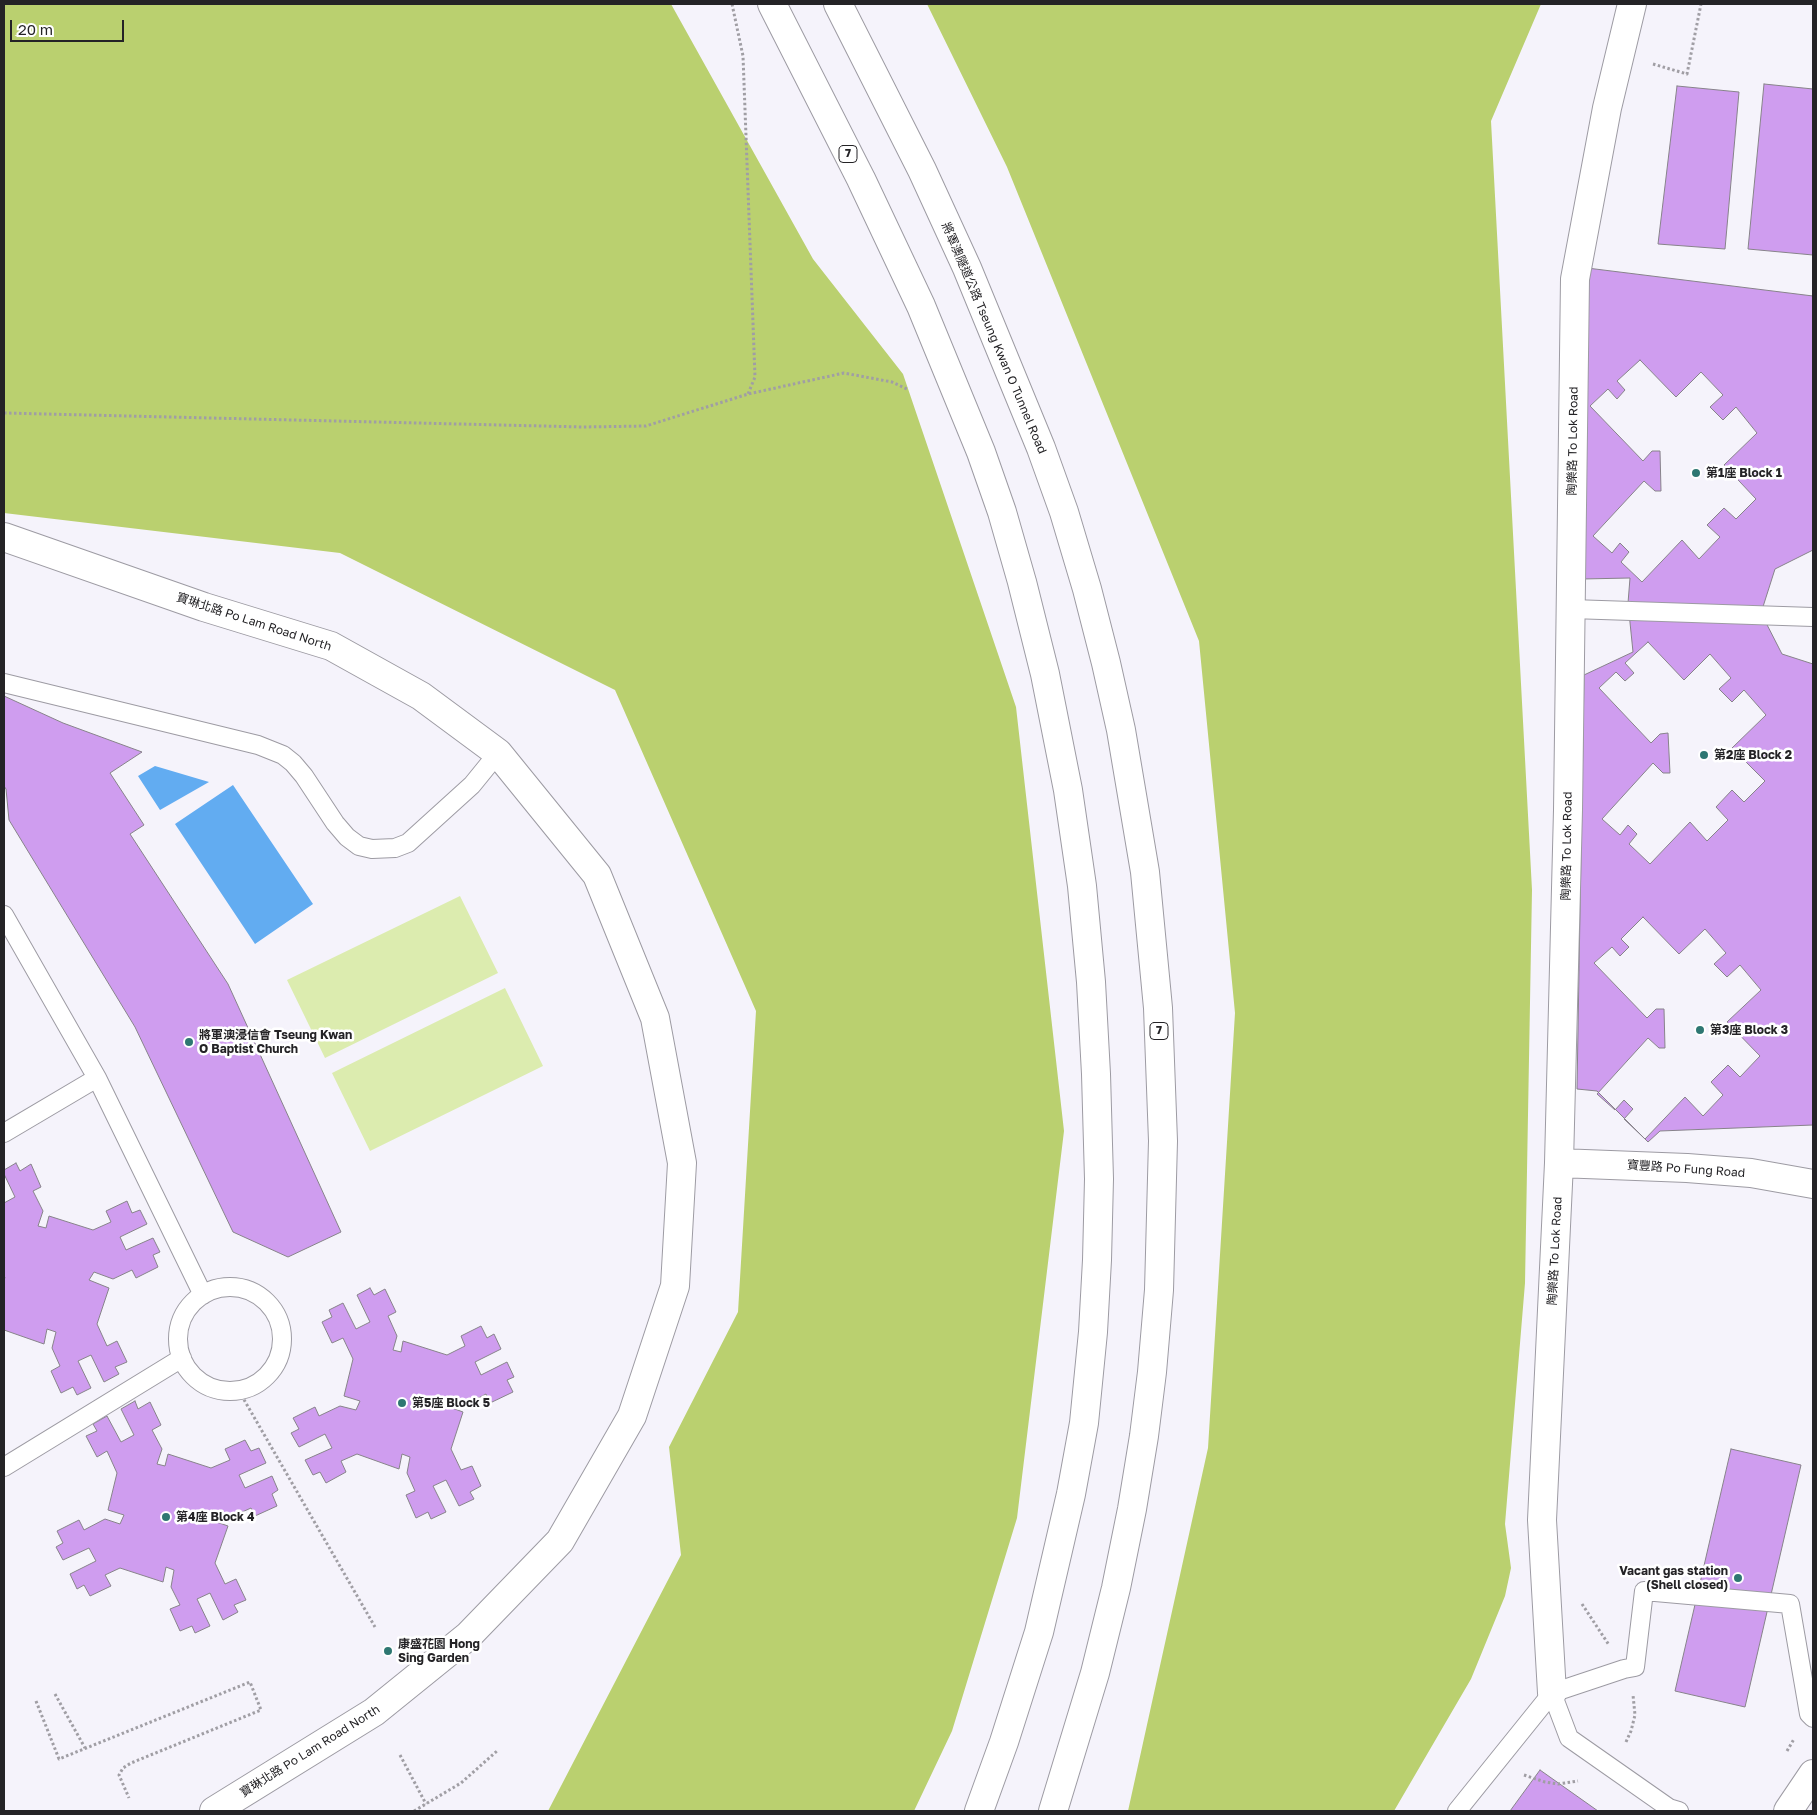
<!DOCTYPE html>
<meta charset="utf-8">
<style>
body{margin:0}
#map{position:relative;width:1817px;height:1815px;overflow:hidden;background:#f5f3fb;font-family:"Golos Text",sans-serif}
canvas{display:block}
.frame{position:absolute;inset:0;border:5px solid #242326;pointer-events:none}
.scale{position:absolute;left:10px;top:20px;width:114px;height:22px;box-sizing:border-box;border:2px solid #242326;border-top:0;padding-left:6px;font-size:15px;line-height:18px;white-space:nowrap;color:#242326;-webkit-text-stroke:4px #fff;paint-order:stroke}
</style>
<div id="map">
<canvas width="1817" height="1815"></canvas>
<div class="frame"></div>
<div class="scale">20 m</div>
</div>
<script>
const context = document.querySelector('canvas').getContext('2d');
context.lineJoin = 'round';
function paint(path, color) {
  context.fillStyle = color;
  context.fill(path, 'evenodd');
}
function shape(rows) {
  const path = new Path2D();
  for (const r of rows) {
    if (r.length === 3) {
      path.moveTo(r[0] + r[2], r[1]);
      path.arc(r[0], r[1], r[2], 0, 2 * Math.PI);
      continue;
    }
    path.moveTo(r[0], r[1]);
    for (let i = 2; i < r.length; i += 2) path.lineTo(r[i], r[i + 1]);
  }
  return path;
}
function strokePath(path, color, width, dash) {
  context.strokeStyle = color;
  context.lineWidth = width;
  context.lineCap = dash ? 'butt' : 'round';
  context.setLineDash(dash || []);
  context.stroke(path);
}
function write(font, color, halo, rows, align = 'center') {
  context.font = font + ' "Golos Text","Noto Sans TC",sans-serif';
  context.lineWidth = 5;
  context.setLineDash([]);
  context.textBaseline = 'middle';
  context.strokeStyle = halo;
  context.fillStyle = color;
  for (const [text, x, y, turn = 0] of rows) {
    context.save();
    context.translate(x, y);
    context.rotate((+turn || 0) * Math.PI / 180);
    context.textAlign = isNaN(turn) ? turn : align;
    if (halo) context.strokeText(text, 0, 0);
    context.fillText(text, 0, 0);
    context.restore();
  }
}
paint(shape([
 [460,896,498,973,325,1058,287,980],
 [505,988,543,1066,370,1151,332,1073]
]), '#dcecaf');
paint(shape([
 [4,4,671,4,813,259,903,374,1016,707,1064,1131,1017,1518,952,1731,914,1811,548,1811,681,1555,669,1447,738,1312,756,1011,615,690,340,553,4,513],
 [927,4,1541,4,1491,121,1532,890,1525,1283,1505,1524,1511,1568,1505,1596,1471,1679,1394,1811,1128,1811,1208,1448,1235,1013,1199,641,1007,167]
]), '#bad06f');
paint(shape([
 [155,766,209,782,160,810,138,776],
 [233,785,313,904,255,944,175,824]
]), '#62acf1');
const building = shape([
 [1764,84,1813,89,1813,255,1748,249,1764,84],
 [1677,86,1739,92,1725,249,1658,244,1677,86],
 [1587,268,1813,296,1813,550,1775,569,1761,613,1782,654,1813,664,1813,1125,1660,1131,1648,1142,1597,1091,1577,1089,1584,675,1633,652,1628,603,1630,578,1582,579,1587,268],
 [1640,360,1676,397,1701,372,1723,395,1710,407,1723,420,1736,407,1757,433,1724,465,1756,499,1736,519,1724,508,1707,525,1720,537,1699,559,1682,540,1642,582,1621,562,1629,552,1620,543,1612,553,1593,536,1644,481,1655,491,1661,491,1660,451,1652,451,1643,461,1590,406,1608,389,1617,399,1625,390,1617,381,1640,360],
 [1648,642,1684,680,1710,654,1731,678,1719,689,1732,702,1744,690,1766,715,1732,748,1765,781,1744,802,1732,790,1716,807,1728,820,1707,841,1690,822,1650,864,1629,844,1637,834,1628,825,1620,835,1602,819,1653,763,1663,773,1670,773,1668,733,1660,734,1651,743,1599,688,1616,672,1625,681,1634,673,1625,663,1648,642],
 [4,696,63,723,142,752,110,773,144,825,130,834,228,984,341,1232,288,1257,233,1232,135,1027,9,820,6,789,4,786,4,696],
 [1643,917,1679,954,1705,929,1726,953,1714,964,1727,977,1740,965,1761,990,1727,1022,1760,1056,1740,1077,1728,1065,1711,1082,1723,1095,1703,1116,1685,1097,1645,1139,1624,1119,1633,1109,1624,1100,1615,1110,1597,1094,1648,1038,1659,1048,1665,1048,1664,1009,1656,1009,1647,1018,1594,963,1612,947,1620,956,1629,947,1621,939,1643,917],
 [16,1163,20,1171,31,1164,41,1187,33,1191,43,1211,38,1226,46,1228,49,1216,93,1230,111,1222,106,1211,127,1201,132,1213,140,1210,147,1224,120,1237,126,1250,153,1238,160,1252,153,1255,158,1267,136,1278,132,1270,113,1279,94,1272,89,1280,109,1288,97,1324,107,1346,117,1341,127,1362,115,1367,119,1374,104,1382,91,1355,78,1361,91,1388,77,1395,73,1387,61,1393,51,1371,60,1366,52,1348,56,1332,47,1329,44,1344,4,1330,4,1281,5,1277,4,1276,4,1203,15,1197,4,1174,4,1170,16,1163],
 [370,1288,374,1295,385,1289,396,1312,388,1316,397,1336,393,1350,401,1352,403,1341,447,1355,465,1346,461,1336,481,1326,487,1338,494,1334,501,1349,475,1362,481,1375,507,1362,514,1377,507,1380,513,1392,490,1403,486,1394,467,1404,448,1396,444,1405,463,1412,451,1449,461,1470,472,1466,481,1486,470,1492,474,1499,459,1506,446,1480,433,1486,446,1512,431,1519,428,1512,416,1518,406,1495,415,1491,407,1473,410,1457,402,1454,399,1469,357,1454,341,1461,346,1472,326,1483,320,1472,313,1475,305,1460,332,1448,325,1434,299,1447,291,1433,299,1429,293,1418,315,1407,319,1416,340,1406,356,1410,360,1401,344,1396,353,1359,343,1338,332,1343,322,1322,332,1317,329,1310,343,1303,356,1329,370,1322,357,1295,370,1288],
 [135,1401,138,1409,150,1402,161,1425,152,1430,162,1449,157,1464,165,1466,168,1454,211,1468,230,1460,225,1449,245,1440,251,1451,259,1448,266,1463,239,1475,245,1488,272,1476,278,1490,272,1494,277,1506,255,1516,251,1508,231,1517,212,1510,208,1519,228,1526,215,1563,225,1584,236,1579,246,1600,234,1605,238,1612,223,1620,210,1593,197,1599,210,1626,195,1633,192,1626,180,1631,170,1609,180,1605,171,1587,174,1570,166,1567,163,1582,120,1568,105,1575,111,1586,90,1596,84,1585,77,1589,70,1574,96,1561,89,1548,63,1560,56,1547,63,1543,57,1531,79,1520,84,1530,105,1519,120,1524,124,1515,108,1510,117,1473,107,1451,97,1457,86,1436,97,1431,93,1424,107,1416,121,1442,134,1435,121,1409,135,1401],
 [1731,1449,1801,1465,1745,1707,1675,1691,1731,1449],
 [1540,1770,1598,1811,1510,1811,1540,1770]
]);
paint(building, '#cf9def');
strokePath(building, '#87838a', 1);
const service = shape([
 [1571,609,1813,617],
 [4,683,258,745,283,755,293,763,304,776,335,823,347,837,359,846,372,849,395,848,408,843,472,785,498,753],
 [4,915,97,1078,203,1295],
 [4,1133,97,1078],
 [230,1339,52],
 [4,1467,182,1358],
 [1552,1693,1569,1738,1669,1808,1679,1811],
 [1457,1811,1552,1693,1624,1669,1635,1667,1644,1591,1790,1604,1809,1714,1813,1718]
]);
const minor = shape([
 [1559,1163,1687,1168,1751,1173,1813,1184],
 [1552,1693,1542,1520,1559,1163,1568,810,1575,279,1607,108,1632,4]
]);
const primary = shape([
 [4,537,204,607,331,646,421,696,498,753,597,875,655,1018,682,1163,675,1286,632,1416,560,1541,468,1636,374,1712,214,1811],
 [1788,1811,1813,1774]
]);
const trunk = shape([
 [772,4,861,179,921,306,981,452,1002,512,1022,582,1045,674,1068,790,1082,886,1091,982,1096,1074,1099,1179,1097,1260,1093,1332,1084,1423,1071,1494,1039,1632,1004,1742,979,1811],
 [838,4,922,170,967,268,1041,448,1064,512,1087,589,1106,663,1121,730,1145,872,1158,1008,1163,1141,1159,1290,1152,1372,1144,1436,1132,1509,1116,1588,1095,1673,1053,1811]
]);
strokePath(service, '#9d9ba3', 20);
strokePath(minor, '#9d9ba3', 30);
strokePath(primary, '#9d9ba3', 30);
strokePath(trunk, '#9d9ba3', 30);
strokePath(shape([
 [732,4,743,56,755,377,748,394],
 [1653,64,1687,74,1701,4],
 [4,413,583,427,646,426,748,394,844,373,892,382,909,390],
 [239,1391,375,1627],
 [1582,1604,1609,1645],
 [55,1694,85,1748],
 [36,1701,59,1759,250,1682,261,1710,131,1763,123,1768,119,1775,129,1798],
 [1626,1742,1631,1731,1635,1715,1633,1695],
 [1787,1751,1794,1739],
 [400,1755,426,1804],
 [1524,1775,1545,1782,1558,1784,1578,1781],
 [414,1811,461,1783,497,1751]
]), '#a09ea4', 3, [2.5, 2.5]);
strokePath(service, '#fff', 18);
strokePath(minor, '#fff', 28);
strokePath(primary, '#fff', 28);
strokePath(trunk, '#fff', 28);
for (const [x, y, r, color] of [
 [1696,473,5,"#2e7772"],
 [1704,755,5,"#2e7772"],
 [1700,1030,5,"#2e7772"],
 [189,1042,5,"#2e7772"],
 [402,1403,5,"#2e7772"],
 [166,1517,5,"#2e7772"],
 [1738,1578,5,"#2e7772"],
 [388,1651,5,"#2e7772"]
]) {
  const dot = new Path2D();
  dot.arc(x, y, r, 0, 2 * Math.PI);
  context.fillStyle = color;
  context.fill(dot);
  strokePath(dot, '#fff', 2);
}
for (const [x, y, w] of [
 [848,154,18],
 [1159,1031,18]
]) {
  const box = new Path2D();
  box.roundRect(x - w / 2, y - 8.5, w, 17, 4);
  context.fillStyle = '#fff';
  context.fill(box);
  strokePath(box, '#242326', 1);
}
write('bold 11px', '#242326', null, [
 ["7",848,154],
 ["7",1159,1031]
]);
write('12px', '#242326', '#fff', [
 ["將軍澳隧道公路 Tseung Kwan O Tunnel Road",994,338,67],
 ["陶樂路 To Lok Road",1573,441,-89],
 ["寶琳北路 Po Lam Road North",254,622,18],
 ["陶樂路 To Lok Road",1567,846,-89],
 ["寶豐路 Po Fung Road",1686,1169,4],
 ["陶樂路 To Lok Road",1555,1251,-87],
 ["寶琳北路 Po Lam Road North",310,1751,-32]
]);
write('bold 12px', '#242326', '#fff', [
 ["第1座 Block 1",1706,473],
 ["第2座 Block 2",1714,755],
 ["第3座 Block 3",1710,1030],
 ["將軍澳浸信會 Tseung Kwan",199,1035],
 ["O Baptist Church",199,1049],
 ["第5座 Block 5",412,1403],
 ["第4座 Block 4",176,1517],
 ["Vacant gas station",1728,1571,"right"],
 ["(Shell closed)",1728,1585,"right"],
 ["康盛花園 Hong",398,1644],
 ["Sing Garden",398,1658]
], 'left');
</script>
